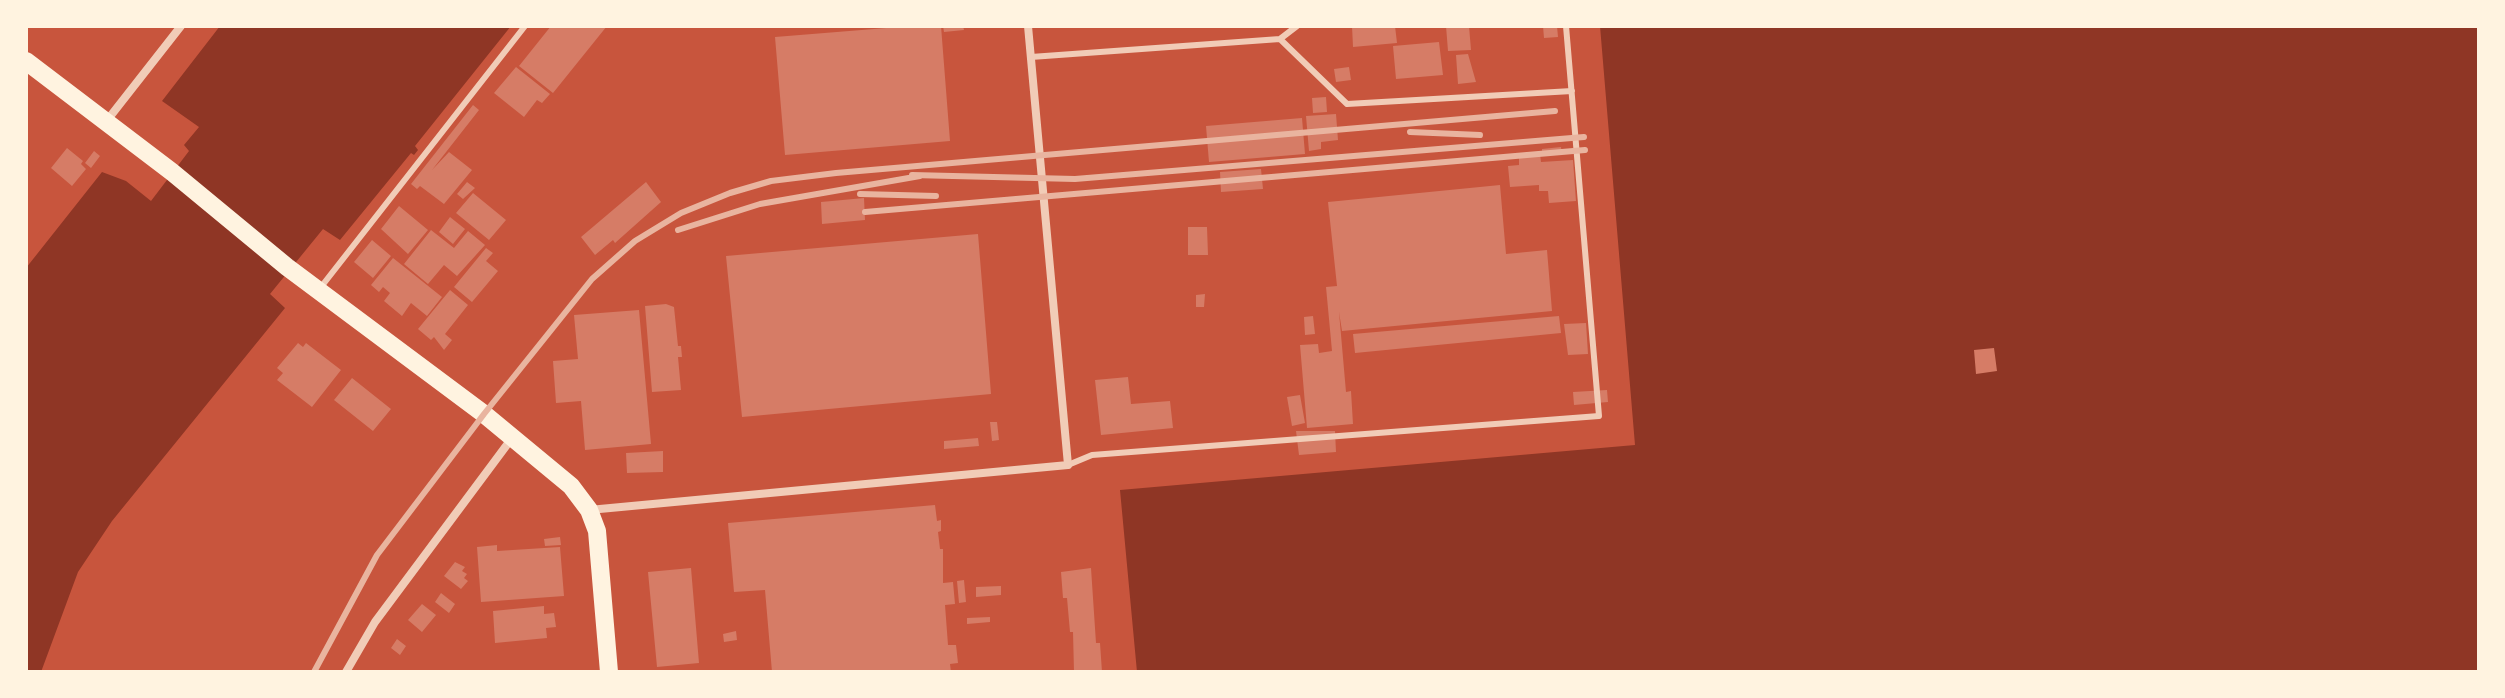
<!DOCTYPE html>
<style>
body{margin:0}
#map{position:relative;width:2505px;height:698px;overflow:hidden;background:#c8553d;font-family:Poppins,sans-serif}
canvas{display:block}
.frame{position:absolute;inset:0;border:28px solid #fff3e0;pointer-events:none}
</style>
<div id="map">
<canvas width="2505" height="698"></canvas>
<div class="frame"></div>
</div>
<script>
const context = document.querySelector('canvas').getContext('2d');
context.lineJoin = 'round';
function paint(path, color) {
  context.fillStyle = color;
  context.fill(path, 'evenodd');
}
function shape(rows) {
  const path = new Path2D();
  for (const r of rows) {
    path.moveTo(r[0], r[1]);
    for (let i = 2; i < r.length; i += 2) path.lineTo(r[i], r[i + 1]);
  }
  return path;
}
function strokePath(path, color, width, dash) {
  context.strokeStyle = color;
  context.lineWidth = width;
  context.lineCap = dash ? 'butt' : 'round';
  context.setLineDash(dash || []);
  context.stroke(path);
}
paint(shape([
 [220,26,511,26,415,146,418,150,414,155,411,153,340,240,323,229,270,294,285,308,112,521,78,572,41,672,26,672,26,268,102,172,126,181,151,201,189,151,184,145,199,127,162,101],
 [1600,26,2479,26,2479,672,1137,672,1120,490,1635,445]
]), '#8f3625');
paint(shape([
 [551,26,607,26,553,93,519,66],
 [911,26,941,26,950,141,785,155,775,37],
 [943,26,963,26,964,30,944,32],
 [1352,26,1395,26,1397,43,1353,47],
 [1446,26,1469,26,1471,50,1448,51],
 [1543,26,1557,26,1558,37,1544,38],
 [1439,42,1443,75,1396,79,1393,46],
 [1468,54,1476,82,1458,84,1456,55],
 [516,67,550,94,542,103,537,100,524,117,494,93],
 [1349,67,1351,80,1336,82,1334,69],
 [1326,97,1327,112,1313,113,1312,98],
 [473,105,479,110,432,170,449,152,472,170,444,204,420,186,417,189,411,184],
 [1336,114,1338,140,1321,142,1321,149,1309,151,1306,116],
 [1302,118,1305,154,1209,162,1206,126],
 [1561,147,1562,154,1542,155,1542,149],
 [67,148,83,161,81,164,86,169,72,186,51,168],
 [94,151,100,156,91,168,85,163],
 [1540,154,1541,162,1573,160,1576,201,1549,203,1548,191,1539,191,1539,185,1510,187,1508,166,1519,165,1519,156],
 [1261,169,1263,189,1221,192,1220,172],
 [467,182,475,188,463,199,457,194],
 [646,182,661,202,615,243,613,240,595,255,581,237],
 [1500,185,1506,254,1547,250,1552,311,1342,331,1339,312,1346,392,1351,391,1353,424,1307,428,1300,345,1318,344,1319,353,1332,351,1326,287,1337,286,1328,202],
 [473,193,506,220,489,240,456,213],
 [864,198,865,220,822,224,821,202],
 [399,206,428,230,408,254,381,229],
 [450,217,465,229,453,244,439,232],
 [1188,227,1207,227,1208,255,1188,255],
 [431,230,454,248,468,231,485,245,457,276,444,265,428,284,404,264],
 [978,234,991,394,742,417,726,256],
 [372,240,391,256,373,278,354,262],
 [486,248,493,253,486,261,498,271,472,302,454,287],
 [393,258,442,297,427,316,411,303,402,316,384,301,390,293,383,287,379,292,371,285],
 [450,290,468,305,445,334,452,340,444,350,434,337,431,340,418,329],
 [1205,294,1204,307,1196,307,1196,295],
 [666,304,674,307,678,346,681,346,682,357,678,357,681,390,652,392,645,306],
 [639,310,651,444,585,450,581,401,556,403,553,361,578,359,574,315],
 [1313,316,1315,334,1305,335,1304,317],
 [1559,316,1561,333,1355,353,1353,334],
 [1586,323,1588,354,1568,355,1564,324],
 [298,343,303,347,306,343,341,370,312,407,277,380,283,373,277,368],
 [1994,348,1997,371,1976,374,1974,350],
 [1128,377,1131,404,1170,401,1173,428,1101,435,1095,380],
 [352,378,391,409,373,431,334,400],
 [1607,390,1608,402,1574,405,1573,392],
 [1300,395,1305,423,1292,426,1287,397],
 [990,422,997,422,999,440,992,441],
 [1296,431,1335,431,1336,452,1299,455],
 [978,438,979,446,944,449,944,441],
 [663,451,663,472,627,473,626,453],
 [935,505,937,521,941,520,941,531,938,532,940,549,943,549,943,583,953,582,955,604,945,605,948,645,956,645,958,663,950,664,951,672,772,672,765,590,734,592,728,523],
 [560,537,561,545,545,546,544,539],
 [497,545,497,551,560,547,564,596,481,602,477,547],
 [455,562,465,567,462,571,467,574,464,578,468,581,461,589,444,576],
 [691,568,699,663,657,667,648,572],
 [1091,568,1096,643,1100,643,1102,672,1074,672,1073,632,1070,632,1067,598,1063,598,1061,572],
 [964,580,966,602,959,603,957,581],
 [1001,586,1001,595,976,597,976,587],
 [441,593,455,604,449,613,435,602],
 [422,604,436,615,422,632,408,620],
 [544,606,544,614,554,613,556,627,546,628,547,638,495,643,493,611],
 [990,617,990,622,967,624,967,618],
 [736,631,737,640,724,642,723,634],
 [397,639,406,646,400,655,391,648]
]), '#d67c66');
strokePath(shape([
 [1280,39,1347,104,1572,91],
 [1031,57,1280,39,1297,26],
 [321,287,525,26],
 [1068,465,1092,455,1599,416,1566,26]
]), '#f1ccb7', 6);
strokePath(shape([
 [105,123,181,26],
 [589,510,1068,465,1028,26],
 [346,672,375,622,512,438]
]), '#f1ccb7', 8);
strokePath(shape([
 [26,61,172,172,287,267,484,414,571,486,589,510,597,531,609,672]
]), '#fff3e0', 18);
strokePath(shape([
 [1410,132,1480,135],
 [912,175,1075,179,1584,137],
 [860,194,936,196],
 [865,212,1585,150],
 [678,230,760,204,920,176],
 [314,672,377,555,484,414,592,279,635,241,681,213,730,193,771,181,836,173,1555,111]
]), '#e9b49f', 6);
</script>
